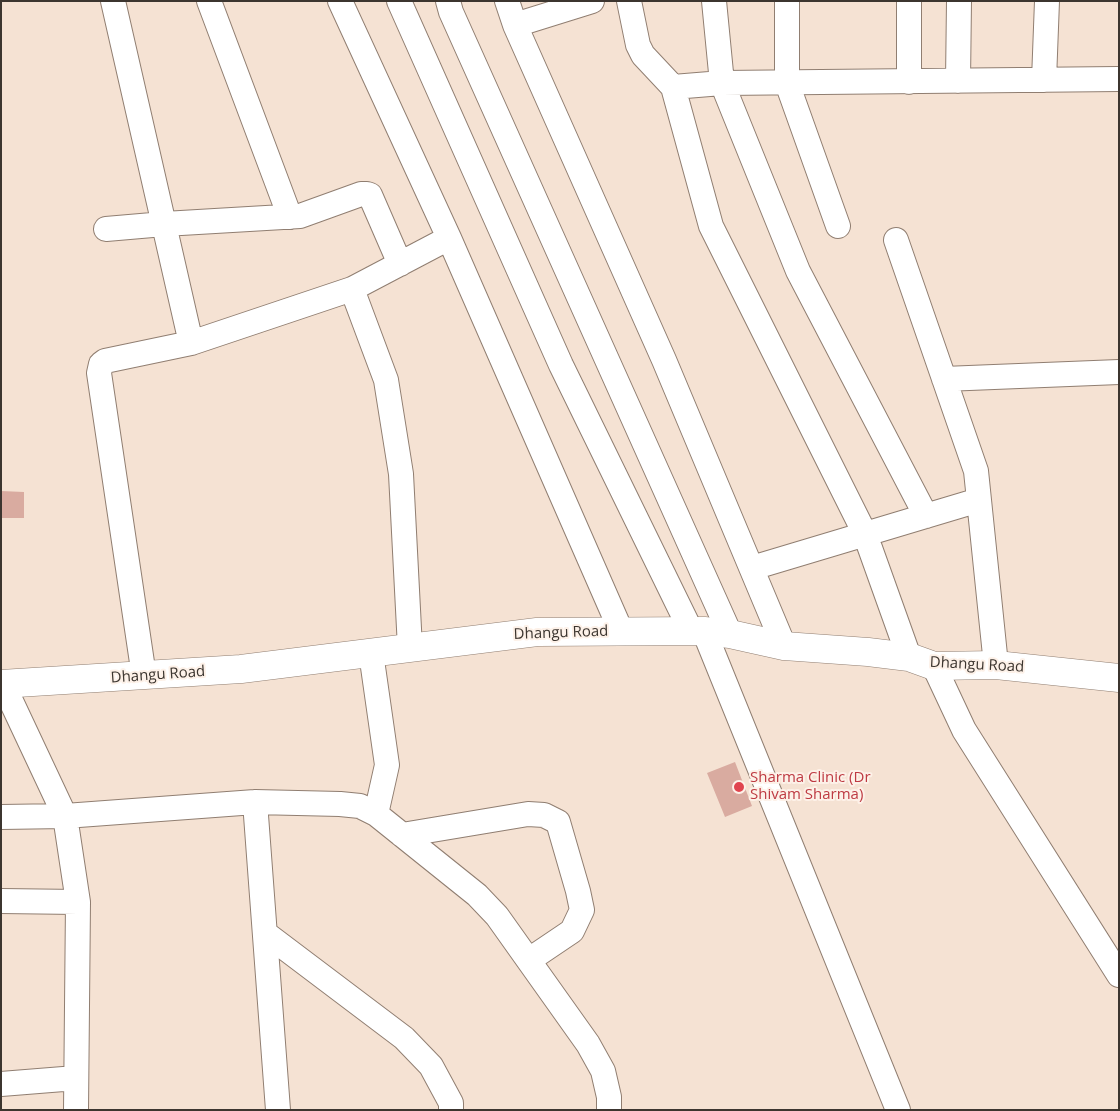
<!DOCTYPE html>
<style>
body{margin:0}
#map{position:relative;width:1120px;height:1111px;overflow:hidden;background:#f5e2d3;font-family:"Open Sans",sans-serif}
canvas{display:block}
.frame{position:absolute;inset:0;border:2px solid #3c352f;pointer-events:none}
</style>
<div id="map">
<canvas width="1120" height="1111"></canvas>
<div class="frame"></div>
</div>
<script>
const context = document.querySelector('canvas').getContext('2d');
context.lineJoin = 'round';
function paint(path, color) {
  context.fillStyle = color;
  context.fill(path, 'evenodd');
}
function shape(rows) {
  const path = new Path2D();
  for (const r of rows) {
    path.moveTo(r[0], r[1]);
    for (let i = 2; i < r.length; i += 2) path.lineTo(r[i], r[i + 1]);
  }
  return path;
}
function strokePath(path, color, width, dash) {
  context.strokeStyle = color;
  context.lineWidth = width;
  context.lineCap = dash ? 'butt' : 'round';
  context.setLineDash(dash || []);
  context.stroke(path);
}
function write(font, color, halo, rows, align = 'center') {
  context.font = font + ' "Open Sans",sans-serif';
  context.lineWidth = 4;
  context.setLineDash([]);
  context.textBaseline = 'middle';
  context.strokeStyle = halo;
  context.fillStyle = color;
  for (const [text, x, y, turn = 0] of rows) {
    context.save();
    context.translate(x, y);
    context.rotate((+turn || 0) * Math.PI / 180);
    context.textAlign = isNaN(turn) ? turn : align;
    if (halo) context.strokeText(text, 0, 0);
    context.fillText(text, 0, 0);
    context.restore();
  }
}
paint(shape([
 [1,491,24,492,24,518,1,518],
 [735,762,752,806,725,817,707,773]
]), '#d9aba0');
const minor = shape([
 [113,1,191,343],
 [209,1,290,217],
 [340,1,449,238,621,631],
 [399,1,561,365,691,631],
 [448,1,451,12,730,634],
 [507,1,515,25,664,360,784,646],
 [629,1,638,45,643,55,673,87,711,226,865,534,909,657],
 [714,1,722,83,798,271,926,516],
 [787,1,787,83,838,226],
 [909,1,909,82],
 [515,25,592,1],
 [1044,80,1047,1],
 [958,81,959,1],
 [673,87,722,83,1119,79],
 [106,229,164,224,300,216,361,194,367,194,370,195,400,264],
 [896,240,976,471,996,665],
 [352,289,386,380,401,474,410,648],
 [944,379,1119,372],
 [752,568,979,500],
 [704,631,898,1110],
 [371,653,387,765,376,814],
 [934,666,964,730,1119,975],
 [144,676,99,373,101,364,105,361,191,343,352,289,449,238],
 [3,684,65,816,78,902,76,1110],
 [255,802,278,1110],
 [1,817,65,816,255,802,340,804,360,806,376,814,477,895,497,916,588,1044,603,1071,609,1097,609,1110],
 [402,835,528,814,544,815,558,822,578,891,582,910,572,931,529,960],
 [1,901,78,902],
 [265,933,404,1038,431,1066,451,1103,451,1110],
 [1,1084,76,1078]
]);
const tertiary = shape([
 [1,684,241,669,537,632,704,631,730,634,784,646,868,652,909,657,934,666,996,665,1119,678]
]);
strokePath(minor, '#907e71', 26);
strokePath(tertiary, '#907e71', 29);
strokePath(minor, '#fff', 24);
strokePath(tertiary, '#fff', 28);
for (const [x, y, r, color] of [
 [739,787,6,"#e0444e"]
]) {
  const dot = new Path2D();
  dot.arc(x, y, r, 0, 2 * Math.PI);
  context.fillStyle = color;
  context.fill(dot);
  strokePath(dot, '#fdf1e8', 2);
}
write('15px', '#3c352f', '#fdf1e8', [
 ["Dhangu Road",561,633,-2],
 ["Dhangu Road",977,665,3],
 ["Dhangu Road",158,675,-4]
]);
write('15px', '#be3a42', '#fdf1e8', [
 ["Sharma Clinic (Dr",750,778],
 ["Shivam Sharma)",750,795]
], 'left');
</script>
